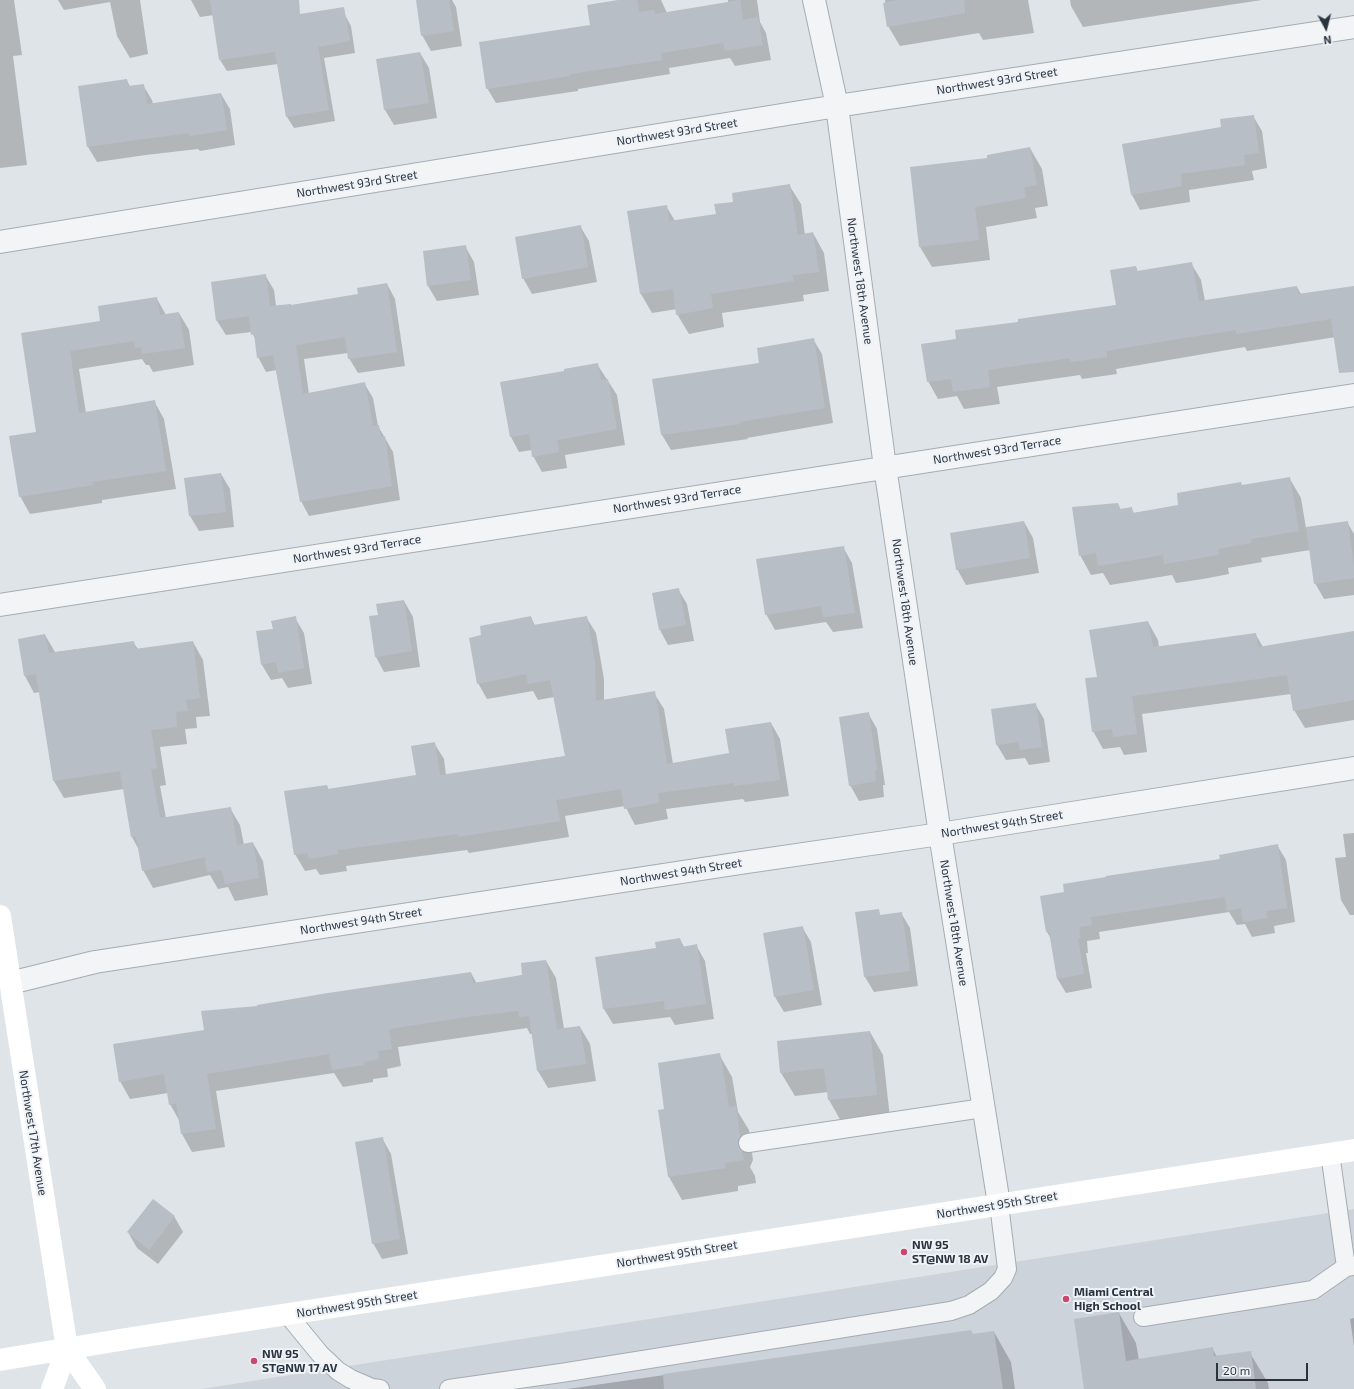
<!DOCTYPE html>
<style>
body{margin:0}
#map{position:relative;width:1354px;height:1389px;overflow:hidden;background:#dfe4e8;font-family:"Exo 2",sans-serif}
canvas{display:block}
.north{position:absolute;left:1306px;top:8px;width:40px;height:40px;-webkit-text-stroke:3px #eff2f6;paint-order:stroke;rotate:173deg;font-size:11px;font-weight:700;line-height:16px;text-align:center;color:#29343f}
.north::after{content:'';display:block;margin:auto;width:14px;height:18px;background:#29343f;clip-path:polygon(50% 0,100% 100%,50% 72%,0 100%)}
.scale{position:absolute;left:1216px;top:1363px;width:92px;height:18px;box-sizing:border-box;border:2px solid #29343f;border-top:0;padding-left:5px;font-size:12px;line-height:14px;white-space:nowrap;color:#29343f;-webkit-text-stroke:3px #eff2f6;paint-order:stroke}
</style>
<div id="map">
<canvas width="1354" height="1389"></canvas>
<div class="north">N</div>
<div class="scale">20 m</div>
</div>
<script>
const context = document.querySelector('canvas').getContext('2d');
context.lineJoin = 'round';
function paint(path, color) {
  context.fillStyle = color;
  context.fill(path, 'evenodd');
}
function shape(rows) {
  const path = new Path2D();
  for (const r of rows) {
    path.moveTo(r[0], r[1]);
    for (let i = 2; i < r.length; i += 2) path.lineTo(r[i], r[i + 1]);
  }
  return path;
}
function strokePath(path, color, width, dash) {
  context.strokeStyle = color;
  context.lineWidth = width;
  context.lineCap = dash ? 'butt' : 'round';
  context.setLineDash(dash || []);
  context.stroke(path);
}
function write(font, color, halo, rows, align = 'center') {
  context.font = font + ' "Exo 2",sans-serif';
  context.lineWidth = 4;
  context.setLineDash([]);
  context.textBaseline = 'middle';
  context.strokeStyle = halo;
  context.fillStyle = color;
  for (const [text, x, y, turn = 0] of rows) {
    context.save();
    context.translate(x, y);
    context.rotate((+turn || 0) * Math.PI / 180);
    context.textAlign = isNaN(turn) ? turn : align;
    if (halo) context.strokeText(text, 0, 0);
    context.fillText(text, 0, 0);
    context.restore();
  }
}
paint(shape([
 [1354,1209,1354,1389,201,1389]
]), '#cdd3da');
paint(shape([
 [0,0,14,0,22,55,13,56,27,165,0,168],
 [58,0,140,0,148,54,130,58,117,36,110,2,64,10],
 [191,0,235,0,237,12,200,17],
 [417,0,452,0,456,7,462,46,431,51,422,35],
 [623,0,661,0,667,13,728,3,728,0,757,0,760,22,766,33,771,60,735,66,730,58,669,68,670,74,578,89,578,91,496,103,487,88,591,26],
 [885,0,1028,0,1034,33,983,40,979,33,900,46,888,26],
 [1070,0,1262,0,1083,27,1071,6],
 [345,15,351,26,355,53,324,58,335,121,294,128,287,117,278,64,227,71,220,60],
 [420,53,429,68,437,118,394,125,385,110],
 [127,80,130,87,143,85,152,100,153,104,221,94,230,109,235,145,200,151,198,149,146,155,97,162,88,147,79,87],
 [1253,116,1262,131,1267,168,1252,171,1254,180,1189,190,1190,202,1140,210,1132,195],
 [1030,148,1042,169,1048,206,1035,208,1037,218,986,227,990,260,932,267,920,247,989,158],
 [789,185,801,204,805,235,813,233,824,253,829,291,803,295,804,301,722,313,724,327,689,334,677,314,677,309,652,313,641,294,666,206,675,221,717,215],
 [580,226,589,241,597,282,532,294,523,278],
 [465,246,474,262,479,295,437,301,428,286],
 [1191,263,1201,280,1205,301,1297,287,1301,294,1354,287,1354,350,1336,337,1247,351,1245,347,1116,369,1117,374,1082,379,1080,375,997,387,1000,404,964,409,957,396,938,399,928,381,957,340,1019,322,1117,305,1136,267,1138,272],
 [265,275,274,290,276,306,291,306,359,295,387,284,395,299,405,366,358,373,349,358,348,353,304,359,309,394,364,383,373,398,378,426,393,452,400,500,309,516,301,501,277,370,266,372,258,357,256,341,252,332,226,335,217,321],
 [157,299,166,315,179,313,189,330,194,365,153,372,149,365,146,365,142,359,79,369,86,413,154,401,164,419,176,489,102,500,102,503,30,514,20,496,38,433,22,334,101,322],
 [813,339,822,354,833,423,747,438,748,439,671,450,662,435,654,380,760,364],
 [597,364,617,395,625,445,565,455,567,468,542,472,533,456,532,450,519,452,511,437,502,382,565,372],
 [221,474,230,489,234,527,199,531,190,516],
 [1290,479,1301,498,1306,528,1347,522,1354,534,1354,595,1324,599,1315,583,1310,550,1261,558,1262,562,1228,568,1229,574,1203,579,1176,583,1172,575,1110,585,1103,573,1091,575,1080,555,1118,504,1121,510,1131,508,1134,513,1180,506,1242,486],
 [1024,522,1033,538,1039,573,966,585,957,569],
 [843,547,852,563,863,628,833,632,826,622,775,630,766,614],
 [678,589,687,604,694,641,668,645,660,630,653,594],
 [404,601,413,617,420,667,384,672,376,657,379,615],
 [531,617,535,626,586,617,596,633,604,679,604,700,654,693,664,709,673,764,730,754,771,723,780,739,789,796,745,802,743,799,666,809,668,819,635,825,625,806,565,816,569,837,469,853,467,850,346,866,347,871,320,875,316,869,305,871,295,854,327,786,329,790,417,776,434,743,444,759,446,775,566,756,554,697,538,700,533,691,487,699,478,683,483,636],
 [295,618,304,633,312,684,288,688,282,678,271,680,262,665,274,629],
 [1148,622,1158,640,1159,648,1256,635,1263,647,1354,632,1354,720,1305,728,1294,710,1291,694,1142,714,1147,752,1124,755,1120,747,1103,749,1093,731,1098,678],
 [45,635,55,652,133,642,138,649,193,642,203,660,210,716,196,717,197,728,185,729,187,744,160,747,166,785,160,786,166,818,230,808,240,825,244,845,253,843,263,861,268,895,235,901,228,887,218,889,210,875,153,888,143,870,139,850,132,837,124,789,64,798,54,781,40,692,34,693,25,676],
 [1035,704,1044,719,1050,762,1029,765,1025,758,1006,760,997,745],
 [868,713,877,729,885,785,883,785,884,797,859,801,850,785],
 [1354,833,1354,915,1350,915,1341,900,1335,858,1346,857,1343,834],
 [1277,845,1286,860,1295,922,1274,926,1275,933,1252,937,1245,924,1237,925,1229,912,1099,932,1100,939,1087,941,1088,953,1086,953,1092,988,1066,993,1057,978,1051,939,1047,932,1066,892,1221,860],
 [878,910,881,916,901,913,910,928,918,986,874,992,865,977],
 [802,927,811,942,822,1005,784,1012,775,997],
 [680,939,684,947,696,945,705,961,714,1019,675,1025,670,1017,613,1024,604,1009,596,958,657,949],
 [546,961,556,978,564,1029,580,1027,590,1044,596,1081,548,1088,538,1071,532,1034,530,1034,527,1028,398,1047,401,1066,387,1069,388,1077,373,1079,373,1082,343,1087,334,1073,216,1091,225,1147,192,1152,182,1134,180,1122,170,1104,168,1093,130,1099,120,1081,205,1031,258,1007,471,973,477,984,523,975],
 [870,1032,883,1055,890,1118,842,1123,829,1100,828,1092,795,1096,781,1073],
 [719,1054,732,1077,738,1112,749,1130,753,1160,750,1167,755,1176,756,1183,738,1186,738,1191,682,1200,669,1177,660,1111,665,1110],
 [382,1138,391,1154,408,1254,382,1259,373,1243],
 [174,1216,183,1232,158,1264,137,1248,128,1232],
 [1119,1313,1136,1343,1139,1360,1212,1348,1217,1357,1250,1353,1268,1383,1269,1389,1085,1389],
 [1354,1318,1354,1346,1350,1319],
 [971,1331,973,1335,994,1332,1011,1362,1015,1389,567,1389]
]), '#0003');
paint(shape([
 [210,0,299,0,300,14,344,7,350,41,318,47,329,110,286,117,275,52,219,60],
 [416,0,449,0,454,31,421,36],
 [618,0,637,0,639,12,654,10,655,14,740,0,743,20,758,17,763,45,725,51,723,43,661,53,662,60,570,74,570,76,486,89,479,42,590,25,587,5],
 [899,0,964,0,965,13,887,27,883,3],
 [420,52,429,103,384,110,376,59],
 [127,79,128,86,144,84,147,104,221,93,227,130,190,136,189,133,136,140,87,147,78,86],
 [1254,115,1259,153,1244,155,1245,165,1181,174,1182,186,1131,195,1122,144,1221,127,1220,119],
 [1030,147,1037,185,1024,187,1026,198,975,207,979,240,919,247,910,167,987,158,987,155],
 [790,184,798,235,813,232,819,272,792,275,794,281,711,294,713,308,676,315,673,289,640,294,627,211,667,205,669,221,716,214,714,204,733,202,732,193],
 [581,225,588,267,522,279,515,237],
 [466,245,471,280,427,286,423,251],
 [1192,262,1199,301,1297,286,1298,294,1354,286,1354,372,1339,373,1331,319,1236,334,1236,330,1171,340,1107,351,1107,357,1071,362,1070,358,988,370,990,387,953,392,951,379,927,382,921,344,956,339,955,330,1018,322,1018,319,1116,305,1110,270,1136,266,1137,271],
 [266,274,270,306,291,304,291,305,358,294,357,288,387,283,397,352,348,359,345,337,296,345,303,394,365,382,373,426,379,425,381,437,385,436,392,486,300,502,273,355,257,358,254,334,251,335,249,316,216,321,211,282],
 [157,297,160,315,179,312,185,348,142,354,141,347,135,348,134,341,70,351,79,413,155,400,166,471,92,482,93,485,19,497,9,436,36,432,21,333,100,321,98,306],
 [814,338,825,408,739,422,740,424,661,435,652,379,759,363,757,348],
 [598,363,601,380,608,379,617,429,557,440,559,452,532,457,529,434,510,437,500,382,564,371,564,369],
 [221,473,226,512,189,516,184,478],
 [1290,477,1299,531,1251,539,1251,543,1218,549,1219,555,1164,564,1163,555,1098,566,1096,553,1079,556,1072,507,1118,503,1120,509,1132,507,1133,513,1178,505,1177,493,1241,482,1242,485],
 [1024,521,1030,558,956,570,950,533],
 [1348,521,1354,567,1354,578,1314,584,1306,527],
 [844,546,855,613,823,617,821,606,765,615,756,559],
 [679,588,686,625,659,630,652,593],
 [404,600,412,651,375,657,369,616,378,615,376,604],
 [296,616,304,668,278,673,276,662,261,665,256,631,273,629,271,621],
 [531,616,533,625,587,616,595,662,596,701,655,691,667,764,729,753,725,729,771,722,780,780,734,786,734,783,658,793,659,803,624,809,621,789,556,800,560,821,458,837,458,834,338,850,338,854,309,859,308,853,294,855,284,791,327,785,328,789,416,775,411,746,435,742,440,775,565,756,550,680,528,684,526,674,477,684,469,638,481,635,480,626],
 [1148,621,1153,647,1256,633,1258,647,1354,631,1354,700,1293,711,1287,675,1132,696,1137,734,1113,737,1112,729,1092,732,1085,678,1097,677,1089,630],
 [45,634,49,653,134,641,135,649,193,641,200,698,186,700,188,711,176,712,177,727,151,730,157,768,151,769,160,818,231,807,237,845,253,842,259,878,225,884,222,870,207,872,205,857,142,871,136,837,131,837,120,771,53,781,36,674,24,676,18,639],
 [1036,703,1042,747,1020,750,1018,742,996,745,991,709],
 [869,712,877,770,875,770,876,781,849,786,839,717],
 [1278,844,1287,908,1266,911,1267,918,1243,922,1241,908,1227,911,1225,897,1091,917,1092,925,1079,927,1080,938,1078,939,1084,974,1057,979,1049,932,1046,932,1040,896,1064,892,1063,884,1106,877,1106,876,1220,859,1219,855],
 [879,909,880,915,902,912,910,971,864,977,855,912],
 [803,926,814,990,774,997,763,933],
 [680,938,682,947,697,944,706,1004,665,1010,664,1001,603,1009,595,957,656,948,655,942],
 [546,960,557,1029,580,1026,586,1064,537,1071,529,1016,519,1017,518,1011,466,1017,389,1029,392,1049,378,1051,379,1059,363,1062,364,1065,332,1070,329,1054,207,1074,216,1129,181,1134,176,1103,169,1105,164,1074,119,1082,113,1044,204,1030,201,1011,257,1006,257,1005,328,993,471,972,473,983,522,975,521,963],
 [870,1031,877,1095,828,1100,824,1068,780,1073,777,1041],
 [720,1053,729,1107,736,1106,740,1136,738,1144,740,1149,742,1152,744,1160,725,1163,726,1168,668,1177,658,1110,664,1109,658,1063],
 [383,1137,400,1239,372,1244,355,1142],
 [153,1199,175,1216,149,1250,127,1232],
 [1119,1312,1126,1361,1213,1347,1214,1356,1251,1351,1256,1389,1084,1389,1074,1319],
 [971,1330,972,1334,994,1331,1003,1389,664,1389,663,1374]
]), '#b7bec5');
const lane = shape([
 [748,1143,983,1108],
 [1330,1153,1346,1267],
 [288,1315,320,1354,338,1371,351,1379,372,1388,380,1389],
 [1143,1317,1313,1290,1346,1267,1354,1266],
 [449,1389,561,1373,951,1311,969,1305,991,1291,1003,1278,1007,1269,999,1204]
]);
const street = shape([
 [814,0,837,106,885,467,940,834,999,1204],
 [0,242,837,106,1354,27],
 [0,605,1354,395],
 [10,983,95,962,741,863,940,834,1354,768]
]);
strokePath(lane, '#a5acb2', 20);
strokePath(street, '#a5acb2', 24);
strokePath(lane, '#f2f4f6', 18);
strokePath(street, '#f2f4f6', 22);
strokePath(shape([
 [0,916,67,1349,95,1389],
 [0,1360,132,1338,1354,1150],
 [52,1389,67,1349]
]), '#fff', 22);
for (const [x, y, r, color] of [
 [904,1252,4,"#c9486d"],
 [1066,1299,4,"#c9486d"],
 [254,1361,4,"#c9486d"]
]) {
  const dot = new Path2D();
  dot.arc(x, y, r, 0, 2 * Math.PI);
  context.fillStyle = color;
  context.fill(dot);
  strokePath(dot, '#eff2f6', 1.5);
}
write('12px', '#29343f', '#eff2f6', [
 ["Northwest 93rd Street",997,81,-9],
 ["Northwest 93rd Street",677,132,-9],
 ["Northwest 93rd Street",357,184,-9],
 ["Northwest 18th Avenue",860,281,82],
 ["Northwest 93rd Terrace",997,450,-9],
 ["Northwest 93rd Terrace",677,499,-9],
 ["Northwest 93rd Terrace",357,549,-9],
 ["Northwest 18th Avenue",905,602,82],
 ["Northwest 94th Street",1002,824,-9],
 ["Northwest 94th Street",681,872,-9],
 ["Northwest 94th Street",361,921,-9],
 ["Northwest 18th Avenue",954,923,81],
 ["Northwest 17th Avenue",33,1133,81],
 ["Northwest 95th Street",997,1205,-9],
 ["Northwest 95th Street",677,1254,-9],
 ["Northwest 95th Street",357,1304,-9]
]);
write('bold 12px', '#29343f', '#eff2f6', [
 ["NW 95",912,1245],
 ["ST@NW 18 AV",912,1259],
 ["Miami Central",1074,1292],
 ["High School",1074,1306],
 ["NW 95",262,1354],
 ["ST@NW 17 AV",262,1368]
], 'left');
</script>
